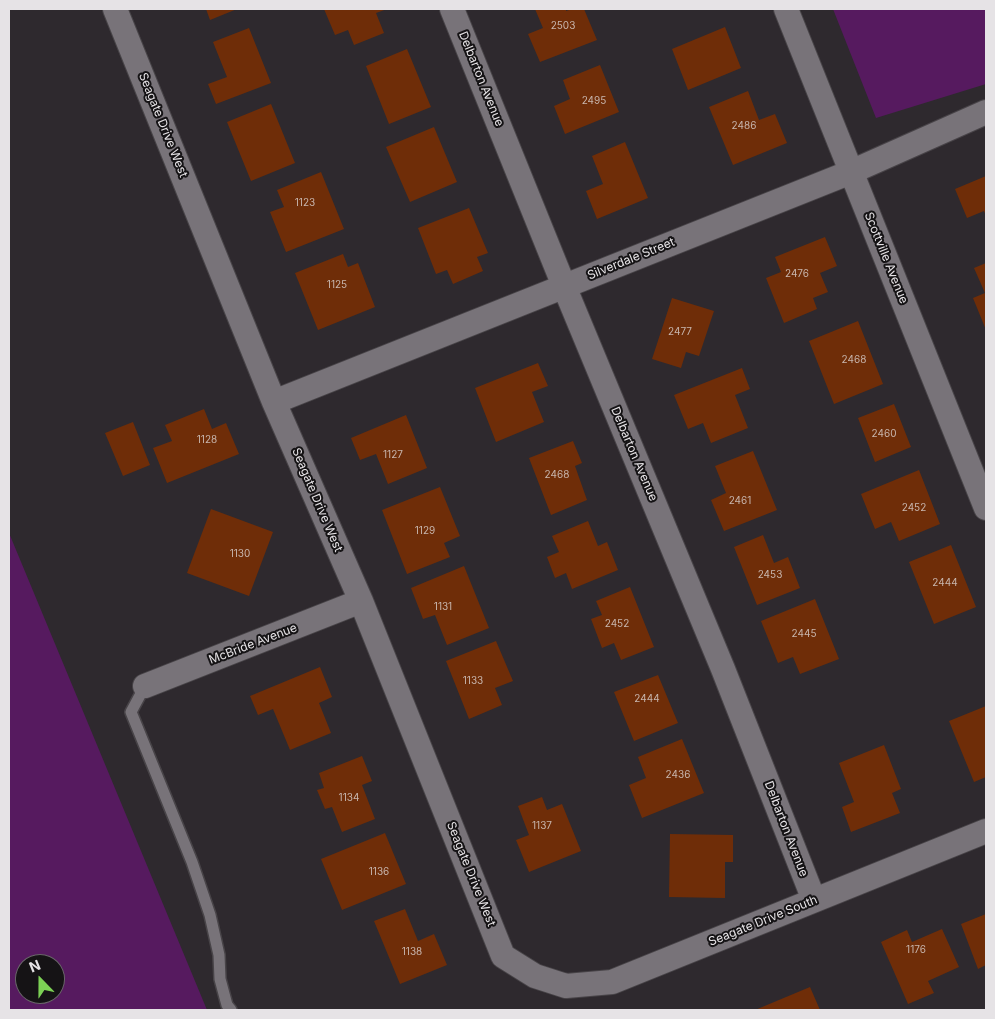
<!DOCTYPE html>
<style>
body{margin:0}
#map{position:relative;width:995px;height:1019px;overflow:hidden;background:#2e292e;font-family:Inter,sans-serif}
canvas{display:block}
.frame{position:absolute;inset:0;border:10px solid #e6e3e6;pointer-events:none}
.north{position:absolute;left:15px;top:954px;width:50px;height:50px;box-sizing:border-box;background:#151315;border:1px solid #696669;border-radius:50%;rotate:338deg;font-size:14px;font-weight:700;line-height:20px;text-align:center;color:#e6e3e6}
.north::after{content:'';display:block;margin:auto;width:18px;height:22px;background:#7cd155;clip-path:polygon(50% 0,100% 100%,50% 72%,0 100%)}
</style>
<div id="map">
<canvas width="995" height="1019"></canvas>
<div class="frame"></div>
<div class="north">N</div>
</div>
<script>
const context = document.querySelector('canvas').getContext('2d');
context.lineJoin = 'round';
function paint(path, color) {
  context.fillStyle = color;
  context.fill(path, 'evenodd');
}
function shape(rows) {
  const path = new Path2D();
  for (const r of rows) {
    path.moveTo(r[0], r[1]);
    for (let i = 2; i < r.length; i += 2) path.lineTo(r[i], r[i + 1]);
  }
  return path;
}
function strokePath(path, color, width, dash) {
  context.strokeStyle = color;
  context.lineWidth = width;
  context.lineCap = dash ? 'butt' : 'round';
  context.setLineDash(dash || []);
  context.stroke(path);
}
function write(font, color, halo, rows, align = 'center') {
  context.font = font + ' Inter,sans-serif';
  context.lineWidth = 4;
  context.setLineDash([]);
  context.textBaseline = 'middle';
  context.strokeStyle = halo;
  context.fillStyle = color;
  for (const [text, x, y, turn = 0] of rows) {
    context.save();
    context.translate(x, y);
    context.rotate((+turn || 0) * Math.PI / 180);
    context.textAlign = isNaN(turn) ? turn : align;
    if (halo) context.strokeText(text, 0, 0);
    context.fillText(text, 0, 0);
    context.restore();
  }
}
paint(shape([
 [833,9,986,9,986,84,876,118],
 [9,533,207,1010,9,1010],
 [25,964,55,964,55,994,25,994]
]), '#561a5f');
paint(shape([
 [206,9,237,9,210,20],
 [324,9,387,9,376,13,384,33,354,45,348,30,335,35],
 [535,9,566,9,566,11,572,9,584,9,597,40,540,62,528,34,543,28],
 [725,27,741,68,688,90,672,49],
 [249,28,271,83,216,104,208,84,227,77,213,42],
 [407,49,431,107,389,124,366,66],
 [600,65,619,112,565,134,554,106,570,99,563,80],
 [748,91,759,120,775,114,787,143,733,165,709,107],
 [271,104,295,163,251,181,227,122],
 [434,127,457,182,410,202,386,147],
 [625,142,648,198,597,219,586,191,603,184,592,156],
 [321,172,344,229,286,252,270,212,284,207,277,190],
 [986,176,986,216,984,211,967,218,955,189],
 [469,208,488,253,477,257,483,271,453,284,447,270,436,274,418,228],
 [825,237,837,266,820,273,828,292,813,298,817,309,784,323,766,278,781,272,775,257],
 [343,254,348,267,358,263,375,307,318,330,295,273],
 [986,263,986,330,973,298,985,293,974,268],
 [672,298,714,311,699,356,686,352,681,368,652,359],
 [858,321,883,384,834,404,809,341],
 [538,363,548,386,532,392,544,422,496,442,475,388],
 [742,368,750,389,735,395,748,428,711,443,703,423,688,429,674,395],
 [894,404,911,447,875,462,858,418],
 [204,409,212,429,226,423,239,454,167,483,153,448,172,441,165,425],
 [406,415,427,468,388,484,376,454,360,460,351,438],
 [133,422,150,465,123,476,105,433],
 [573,441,582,463,575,466,587,500,551,515,529,458],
 [753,451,777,510,724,531,711,500,726,493,715,466],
 [919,470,940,524,899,541,891,522,875,529,861,494],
 [440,487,460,536,444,543,450,557,407,574,382,510],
 [211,509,273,532,249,596,187,573],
 [588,521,598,546,607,542,618,570,572,589,566,573,555,578,547,557,559,552,552,536],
 [763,535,774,563,788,557,800,588,757,605,734,547],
 [951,545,976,607,934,624,909,562],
 [464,566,489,628,447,645,435,615,423,619,411,588],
 [630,587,654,647,621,660,614,643,602,648,591,619,602,615,596,601],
 [815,599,839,659,800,674,793,657,778,663,761,621],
 [496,641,513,681,495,688,502,705,469,719,446,661],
 [320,667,332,697,319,703,331,733,290,750,273,709,258,715,250,696],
 [658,675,678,723,634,741,614,692],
 [986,706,986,777,974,782,949,721],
 [682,739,704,793,642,818,629,785,646,778,638,757],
 [884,745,901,789,892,793,900,813,851,832,842,807,854,802,839,763],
 [362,756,372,781,362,785,375,819,342,832,332,807,325,809,317,790,324,788,319,773],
 [542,797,547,810,562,804,581,851,529,872,516,840,529,835,518,806],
 [385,833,406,884,342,910,321,859],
 [670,834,733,835,733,862,725,862,725,898,669,897],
 [405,909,418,941,434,934,447,965,400,984,374,921],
 [986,914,986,965,978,969,961,924],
 [942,929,959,967,928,981,934,993,908,1004,881,942,907,930,912,942],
 [810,987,820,1010,755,1010]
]), '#6f2d08');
const lane = shape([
 [145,686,131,712,192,862,210,915,219,955,220,979,227,1005,231,1010]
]);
const street = shape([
 [115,9,274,402,361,601,503,956,535,976,566,986,612,982,986,831],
 [452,9,564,286,723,669,814,900],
 [786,9,986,508],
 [274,402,851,172,986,112],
 [145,686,361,601]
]);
strokePath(lane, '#484448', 14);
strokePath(street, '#484448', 26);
strokePath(lane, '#787379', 11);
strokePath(street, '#787379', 24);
write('10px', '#c8b6ae', null, [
 ["2503",563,26],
 ["2495",594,101],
 ["2486",744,126],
 ["1123",305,203],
 ["2476",797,274],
 ["1125",337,285],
 ["2477",680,332],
 ["2468",854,360],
 ["2460",884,434],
 ["1128",207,440],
 ["1127",393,455],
 ["2468",557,475],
 ["2461",740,501],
 ["2452",914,508],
 ["1129",425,531],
 ["1130",240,554],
 ["2453",770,575],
 ["2444",945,583],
 ["1131",443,607],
 ["2452",617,624],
 ["2445",804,634],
 ["1133",473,681],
 ["2444",647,699],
 ["2436",678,775],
 ["1134",349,798],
 ["1137",542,826],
 ["1136",379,872],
 ["1176",916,950],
 ["1138",412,952]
]);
write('12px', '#e6e3e6', '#151315', [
 ["Delbarton Avenue",481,79,68],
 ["Seagate Drive West",163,125,68],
 ["Scottville Avenue",886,258,68],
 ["Silverdale Street",631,259,-22],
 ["Delbarton Avenue",634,454,67],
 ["Seagate Drive West",317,500,67],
 ["McBride Avenue",253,644,-21],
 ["Delbarton Avenue",786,829,69],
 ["Seagate Drive West",471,874,68],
 ["Seagate Drive South",763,921,-22]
]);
</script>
